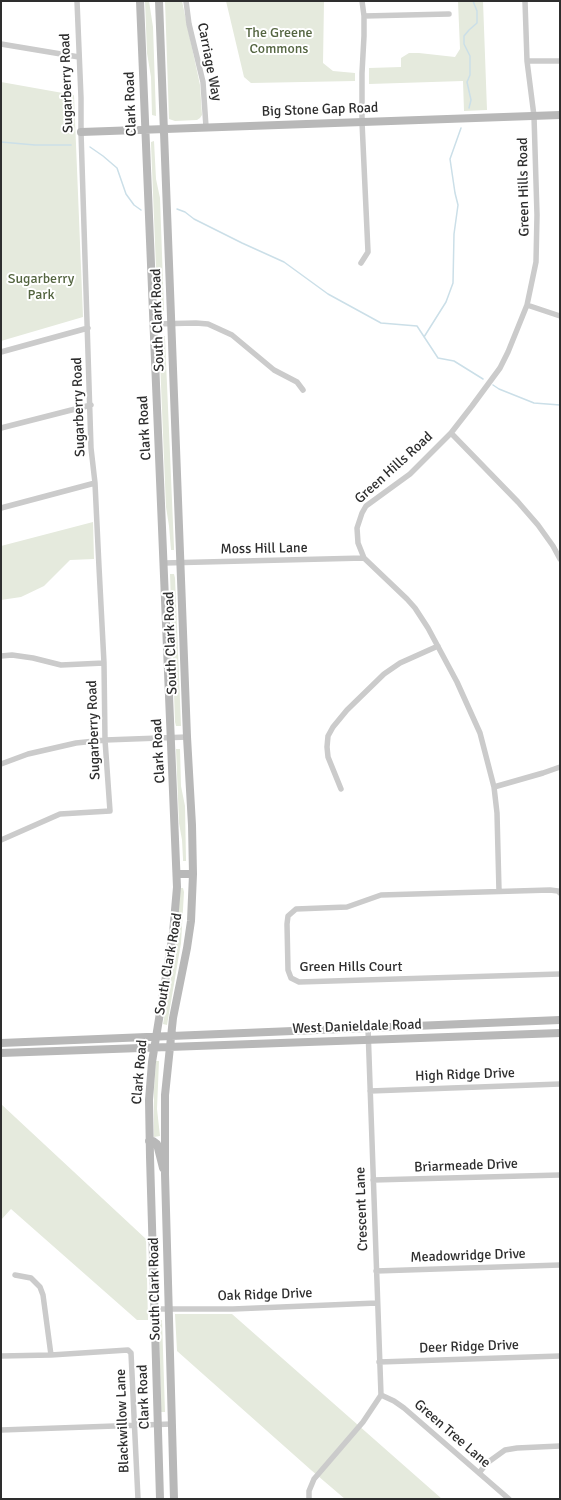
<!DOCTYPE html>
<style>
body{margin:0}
#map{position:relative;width:561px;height:1500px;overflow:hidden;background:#fff;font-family:Signika,sans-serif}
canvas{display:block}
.frame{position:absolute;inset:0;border:2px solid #2e2e2e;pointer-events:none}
</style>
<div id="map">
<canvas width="561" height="1500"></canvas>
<div class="frame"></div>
</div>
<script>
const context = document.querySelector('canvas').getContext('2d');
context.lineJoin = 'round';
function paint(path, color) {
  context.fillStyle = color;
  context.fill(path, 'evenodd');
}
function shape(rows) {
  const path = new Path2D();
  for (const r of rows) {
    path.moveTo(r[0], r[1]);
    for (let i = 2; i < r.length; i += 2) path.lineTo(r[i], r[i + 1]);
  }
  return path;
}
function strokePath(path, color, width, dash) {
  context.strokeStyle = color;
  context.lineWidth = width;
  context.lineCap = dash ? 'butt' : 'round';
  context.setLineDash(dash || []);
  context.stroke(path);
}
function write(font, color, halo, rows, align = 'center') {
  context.font = font + ' Signika,sans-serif';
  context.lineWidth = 4;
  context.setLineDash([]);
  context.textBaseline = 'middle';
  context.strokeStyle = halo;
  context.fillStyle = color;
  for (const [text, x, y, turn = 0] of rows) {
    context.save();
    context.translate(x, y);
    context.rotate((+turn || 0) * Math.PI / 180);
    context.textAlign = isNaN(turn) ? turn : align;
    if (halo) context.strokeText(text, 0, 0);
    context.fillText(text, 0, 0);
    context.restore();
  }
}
paint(shape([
 [145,1,149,1,153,27,156,116,152,115,151,77,147,53],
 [165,1,182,1,200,85,202,115,200,118,197,120,175,121,169,119],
 [226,1,324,1,323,63,333,71,355,73,355,81,251,83,244,77],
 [458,1,483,1,487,110,464,111,463,81,369,84,369,68,401,67,401,58,409,53,419,53,455,57,460,49],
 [1,82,74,95,83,317,1,341],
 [154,141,156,179,160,198,164,310,164,311,161,311,159,287,156,267,151,144,151,142],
 [159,336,165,336,165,338,174,547,174,550,171,550,169,526,166,507],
 [93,522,94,559,70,560,44,586,21,597,1,600,1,546],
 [170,574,174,574,175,578,181,726,176,726,175,722],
 [176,749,180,749,181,786,185,806,186,861,183,861,183,859,182,840,179,823],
 [180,888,183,888,184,892,181,943,167,1025,163,1024,172,972,173,955],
 [156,1061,159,1061,157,1109,160,1136,154,1137,154,1089],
 [1,1104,146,1239,148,1320,137,1320,11,1209,1,1220],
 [175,1314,232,1314,442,1499,345,1499,311,1470,177,1351],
 [162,1320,165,1412,161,1412,159,1321]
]), '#e5eadd');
strokePath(shape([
 [469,108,471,100,467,82,470,75,470,56,464,44,464,36,469,30,477,23,477,11,473,1],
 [1,142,35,145,71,145],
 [90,147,103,156,117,168,126,194,134,205,141,210],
 [177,209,185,212,194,219,242,243,284,262,328,294,381,323,417,326,438,358,454,361,483,379],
 [424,337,446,302,453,283,454,234,458,205,455,193,450,159,461,128],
 [493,385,499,389,534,403,560,405]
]), '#cbdfe8', 1.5);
strokePath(shape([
 [186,1,189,24,203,82,206,127],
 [364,16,449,14],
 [1,44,79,57],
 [527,61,560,61],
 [361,263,368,252,362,122,362,73,364,36,364,16,362,1],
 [527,305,560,316],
 [153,324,196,323,208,324,232,335,274,370,297,382,303,390],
 [1,352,88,328],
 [1,428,91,405],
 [451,433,518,502,538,525,553,546,560,559],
 [1,508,95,483],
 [164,563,364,558],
 [1,656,12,655,33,658,61,665,104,663],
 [1,764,28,754,76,743,105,740,187,737],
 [494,787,543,773,560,767],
 [341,789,328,757,327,747,328,736,333,727,347,710,384,674,400,663,438,646],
 [1,840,60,814,110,811,105,740,104,663,99,567,95,483,91,448,81,132,81,98,77,1],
 [499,891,497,813,494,787,480,733,457,682,428,628,415,608,407,599,364,558,358,543,357,528,362,513,366,506,410,474,451,433,472,406,500,368,508,352,527,305,536,262,537,215,534,116,527,61,525,1],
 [560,893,558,891,550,890,381,895,347,907,296,909,288,916,287,924,288,970,291,978,299,982,560,974],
 [368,1028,381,1395],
 [370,1091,560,1084],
 [373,1180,560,1175],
 [376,1271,560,1265],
 [15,1275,31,1278,40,1287,43,1295,51,1355],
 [154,1309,233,1309,377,1303],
 [1,1356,51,1355,128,1350,131,1353,138,1499],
 [379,1362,560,1356],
 [381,1395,394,1401,404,1408,509,1499],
 [1,1430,172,1424],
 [479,1473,487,1463,505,1450,517,1448,560,1446],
 [309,1499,309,1491,314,1479,363,1422,381,1395]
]), '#cbcbcb', 5.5);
strokePath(shape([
 [140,1,177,887,173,933,152,1062,149,1100,150,1157,160,1499],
 [159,1,187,737,192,825,193,874,191,921,187,948,173,1018,165,1095,165,1174,174,1499],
 [81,132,560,115],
 [177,874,193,874],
 [1,1043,560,1020],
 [1,1053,560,1033],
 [149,1141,153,1141,157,1144,163,1168]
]), '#b8b8b8', 8);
write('14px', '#546540', '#fff', [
 ["The Greene",279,33],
 ["Commons",279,49],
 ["Sugarberry",41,279],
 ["Park",41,295]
]);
write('14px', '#2e2e2e', '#fff', [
 ["Carriage Way",209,62,79],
 ["Sugarberry Road",67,83,-92],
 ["Clark Road",131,104,-92],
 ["Big Stone Gap Road",320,110,-2],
 ["Green Hills Road",524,187,-91],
 ["South Clark Road",158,320,-92],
 ["Sugarberry Road",79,407,-92],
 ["Clark Road",145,428,-93],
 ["Green Hills Road",394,468,-42],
 ["Moss Hill Lane",264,549,-1],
 ["South Clark Road",171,643,-92],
 ["Sugarberry Road",94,730,-92],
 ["Clark Road",159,751,-93],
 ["South Clark Road",169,964,-80],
 ["Green Hills Court",351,967],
 ["West Danieldale Road",357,1027,-2],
 ["Clark Road",140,1072,-85],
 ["High Ridge Drive",465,1075,-2],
 ["Briarmeade Drive",466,1166,-2],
 ["Crescent Lane",362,1209,-92],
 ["Meadowridge Drive",468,1256,-2],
 ["South Clark Road",155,1289,-91],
 ["Oak Ridge Drive",265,1295,-2],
 ["Deer Ridge Drive",469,1347,-2],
 ["Clark Road",144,1397,-92],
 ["Blackwillow Lane",123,1421,-92],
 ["Green Tree Lane",452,1434,41]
]);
</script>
